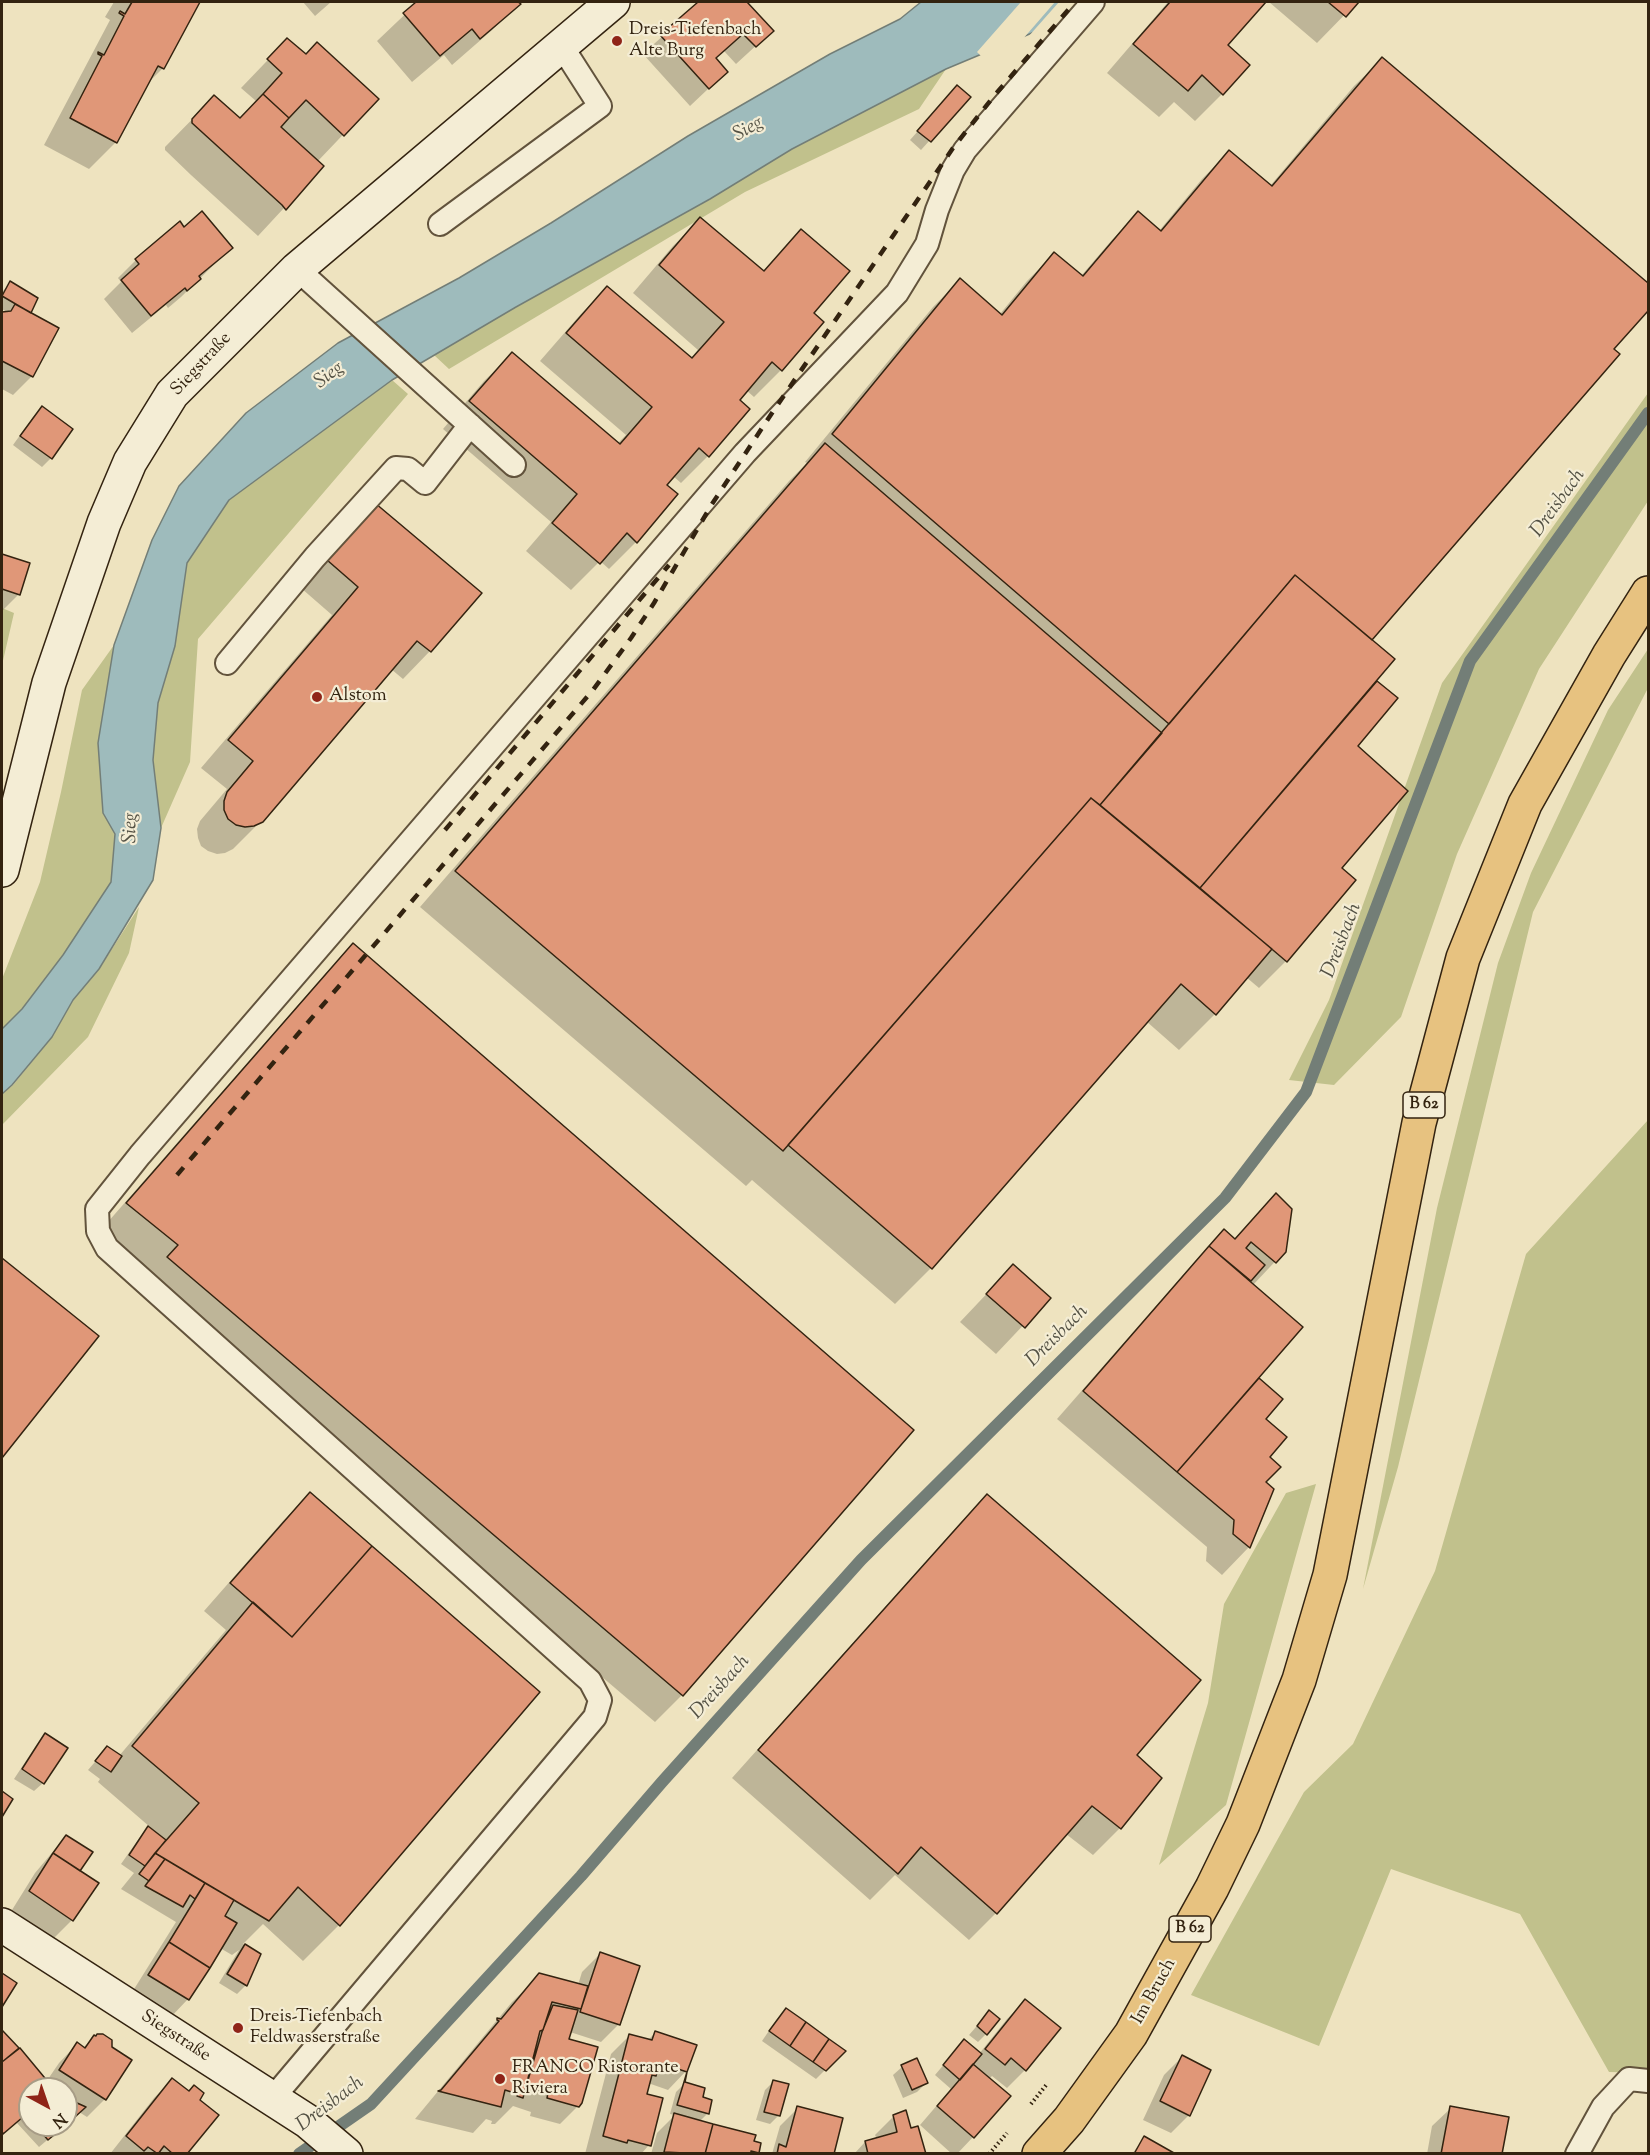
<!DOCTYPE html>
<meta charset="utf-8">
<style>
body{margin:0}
#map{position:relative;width:1650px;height:2155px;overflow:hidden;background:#eee3bf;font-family:"Sorts Mill Goudy",serif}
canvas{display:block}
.frame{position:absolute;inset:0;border:3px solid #332310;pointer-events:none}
.north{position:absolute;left:18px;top:2077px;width:60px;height:60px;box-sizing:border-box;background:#f4edd5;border:2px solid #a79c86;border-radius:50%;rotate:140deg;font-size:16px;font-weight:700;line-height:24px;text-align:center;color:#332310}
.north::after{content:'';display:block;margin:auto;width:21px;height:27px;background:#8f2418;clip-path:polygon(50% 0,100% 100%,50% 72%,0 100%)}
</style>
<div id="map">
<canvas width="1650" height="2155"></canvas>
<div class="frame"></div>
<div class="north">N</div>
</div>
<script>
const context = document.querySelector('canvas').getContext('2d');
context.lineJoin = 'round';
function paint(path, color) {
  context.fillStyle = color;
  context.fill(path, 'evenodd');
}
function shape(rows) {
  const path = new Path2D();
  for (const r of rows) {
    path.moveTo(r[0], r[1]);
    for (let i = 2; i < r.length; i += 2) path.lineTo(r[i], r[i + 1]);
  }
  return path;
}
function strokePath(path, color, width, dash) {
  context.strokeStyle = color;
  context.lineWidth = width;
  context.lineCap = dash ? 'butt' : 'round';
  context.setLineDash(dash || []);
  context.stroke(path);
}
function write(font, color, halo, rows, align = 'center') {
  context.font = font + ' "Sorts Mill Goudy",serif';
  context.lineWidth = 4.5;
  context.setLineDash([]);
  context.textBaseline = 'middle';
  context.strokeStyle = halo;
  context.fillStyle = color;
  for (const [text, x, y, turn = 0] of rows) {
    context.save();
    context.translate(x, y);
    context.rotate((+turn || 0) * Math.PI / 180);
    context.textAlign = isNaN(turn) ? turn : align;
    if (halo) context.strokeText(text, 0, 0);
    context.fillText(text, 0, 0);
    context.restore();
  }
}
paint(shape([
 [946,69,919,109,745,192,449,369,434,355,516,307,710,199,792,149],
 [392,380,408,394,198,639,190,762,161,828,153,760,158,703,175,646,187,563,229,500],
 [1648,393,1648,501,1539,669,1457,854,1401,1017,1334,1085,1289,1080,1329,1000,1442,683],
 [2,608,14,613,2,665],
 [114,645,98,743,103,813,115,834,111,882,63,955,22,1009,2,1029,2,979,40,882,61,792,82,690],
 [1648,649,1648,688,1533,912,1398,1467,1363,1589,1437,1208,1498,963,1531,873,1608,710],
 [139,907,129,953,88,1037,2,1125,2,1094,13,1085,52,1037,73,1000,99,969],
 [1648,1120,1648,2073,1609,2072,1520,1914,1391,1869,1319,2046,1191,1995,1304,1792,1353,1744,1435,1571,1526,1254],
 [1316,1484,1226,1805,1159,1865,1208,1703,1224,1604,1286,1493]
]), '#c1c18c');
const water = shape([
 [921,2,1106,2,946,69,792,149,710,199,516,307,392,380,229,500,187,563,175,646,158,703,153,760,161,828,153,880,99,969,73,1000,52,1037,12,1085,2,1094,2,1029,22,1009,63,955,111,882,115,834,103,813,98,743,114,645,152,540,179,486,246,413,338,343,459,278,551,223,688,136,830,54,900,19,921,2]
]);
paint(water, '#9ebbbc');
strokePath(water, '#737e77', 1.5);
paint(shape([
 [1021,2,1055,2,1022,40,982,57,977,52],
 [1059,2,1109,2,1107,4,1028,37]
]), '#eee3bf');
paint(shape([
 [114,2,198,2,163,68,146,85,116,142,89,169,44,145,110,20,105,17],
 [303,2,331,2,315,16],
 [418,2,516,2,519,4,491,31,452,65,444,55,412,82,377,41],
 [700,2,745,2,772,31,736,64,724,51,715,59,726,72,690,106,643,54],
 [1168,2,1264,2,1225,46,1222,94,1195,121,1174,102,1159,117,1107,73],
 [1269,2,1357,2,1317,43],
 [287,40,305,56,377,99,317,162,322,167,258,236,191,175,165,150,165,147,214,97,240,119,256,101,241,88],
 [1382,59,1648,285,1648,309,1612,350,1370,640,1375,681,1396,698,1356,746,1340,868,1286,961,1259,988,1246,977,1215,1014,1179,1050,1146,1021,931,1268,895,1304,752,1180,746,1186,420,907,789,481,807,463,805,462,933,307,960,280,1000,314,1027,281,1054,254,1081,276,1111,241,1138,213,1159,231,1202,179,1229,152,1270,186,1354,86],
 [949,96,969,97,921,150,910,140],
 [701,219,762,272,801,231,812,313,781,370,754,397,746,390,738,400,708,456,681,483,673,476,665,485,636,542,609,569,600,561,571,590,526,551,551,522,443,429,484,381,512,354,617,444,626,435,540,361,580,315,607,288,690,359,698,350,633,293,673,246],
 [184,229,231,248,181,297,168,308,166,305,132,333,104,299,121,282,118,278,136,260],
 [10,283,29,313,57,329,31,377,13,395,2,389,2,314,8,313,2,309,2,292],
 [42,408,51,458,42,467,13,445,33,417],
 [348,532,480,594,430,651,403,679,391,669,261,821,233,849,225,853,217,854,208,851,201,846,198,838,197,829,200,821,227,789,201,768,332,615,301,588],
 [2,556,28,564,19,594,2,611],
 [353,945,682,1695,655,1722,141,1285,152,1273,100,1231,326,973],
 [1276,1195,1285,1251,1253,1285,1257,1378,1280,1399,1264,1419,1268,1457,1264,1482,1272,1490,1249,1547,1222,1575,1206,1561,1207,1547,1057,1419,1197,1259,1224,1231,1233,1240],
 [2,1260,97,1336,2,1456],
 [1013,1266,1049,1298,996,1354,960,1322],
 [310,1494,538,1692,339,1925,303,1961,263,1924,243,1944,259,1954,246,1985,237,1994,219,1983,239,1950,232,1955,220,1948,188,1999,170,2018,131,1994,176,1922,121,1889,134,1873,121,1864,140,1837,150,1827,98,1782,100,1779,88,1770,107,1748,119,1756,226,1630,204,1611,283,1521],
 [987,1496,1135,1755,1120,1828,1093,1855,1066,1834,996,1913,969,1940,895,1875,870,1900,732,1778,960,1523],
 [46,1735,43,1783,34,1791,14,1779,37,1744],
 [66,1836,78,1871,72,1920,54,1938,12,1910,35,1873],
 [600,1954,619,2024,601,2042,570,2032,567,2040,578,2106,560,2124,530,2116,531,2112,513,2106,495,2124,491,2124,492,2121,486,2119,473,2133,415,2119,512,2002,540,1975,578,1985,582,1972],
 [1025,2001,1025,2070,1007,2088,992,2076,989,2079,1009,2096,973,2137,957,2154,952,2154,920,2125,951,2089,935,2075,956,2050,979,2054,1007,2019],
 [786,2010,844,2051,816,2079,762,2041,777,2019],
 [989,2012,986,2034,978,2042,969,2035],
 [2,2032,46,2082,59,2063,77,2044,83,2048,94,2037,105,2099,87,2117,79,2112,66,2124,66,2089,30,2089,30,2125,65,2125,39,2147,17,2123,2,2136],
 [655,2033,686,2071,668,2090,648,2083,645,2095,649,2145,641,2154,585,2154,611,2054,629,2036,648,2040],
 [1182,2057,1189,2115,1171,2133,1143,2120,1164,2075],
 [902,2067,926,2083,917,2092,903,2098,893,2075],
 [172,2080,198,2100,185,2154,110,2154,154,2098],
 [774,2081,779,2115,770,2124,756,2120,765,2090],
 [685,2083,701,2098,708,2113,699,2122,757,2152,651,2154,657,2133,675,2115,670,2114,676,2092],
 [798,2108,832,2154,772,2154,780,2126],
 [1451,2108,1500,2154,1427,2154,1432,2126],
 [894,2116,910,2130,924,2154,854,2154,865,2142,877,2139,875,2135],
 [1144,2138,1171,2154,1132,2154]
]), '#0003');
strokePath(shape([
 [299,2154,371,2104,581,1876,662,1782,861,1560,1225,1198,1306,1092,1470,661,1648,413]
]), '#737e77', 12);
const building = shape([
 [132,2,200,2,164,69,158,66,117,143,70,118,102,56,98,54,98,52,104,55,124,16,119,13,120,11,125,14,132,2],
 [416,2,518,2,521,4,480,39,472,29,440,56,403,13,416,2],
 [698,2,747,2,774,31,756,47,743,34,716,58,728,72,709,89,660,35,698,2],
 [1170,2,1266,2,1228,45,1250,65,1223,95,1202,75,1188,91,1133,44,1170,2],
 [1328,2,1359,2,1346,17,1328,2],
 [287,38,306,54,317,42,379,99,344,136,306,100,289,118,263,94,282,73,267,59,287,38],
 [1382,57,1648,283,1648,311,1614,349,1620,354,1372,640,1295,575,1169,724,832,434,960,278,1002,315,1054,252,1083,276,1138,211,1161,231,1229,150,1272,186,1382,57],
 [957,85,971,97,931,142,917,131,957,85],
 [263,94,289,118,281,127,324,166,286,210,282,205,192,123,192,119,214,95,240,118,263,94],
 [202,211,233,248,199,276,201,279,187,291,185,288,151,316,121,280,139,264,135,259,180,221,184,227,202,211],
 [700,217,764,271,801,229,850,271,814,313,824,322,782,371,772,362,740,400,750,409,709,457,699,448,667,485,678,494,637,543,627,533,600,564,552,523,577,494,469,401,512,352,620,444,652,407,566,333,607,286,692,358,724,322,659,265,700,217],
 [10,281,38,298,31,313,2,296,10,281],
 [15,304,59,328,33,377,2,361,2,312,11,311,15,304],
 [42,406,73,429,52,459,20,436,42,406],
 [825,443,1162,733,1100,805,1091,798,783,1151,455,871,825,443],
 [375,503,482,593,431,652,417,641,263,822,254,826,245,827,236,825,228,819,224,810,224,801,227,792,253,761,228,740,358,587,327,560,375,503],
 [2,554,30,563,20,595,2,589,2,554],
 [1295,575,1395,659,1200,888,1100,805,1295,575],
 [1377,681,1398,698,1358,746,1408,791,1342,868,1356,880,1287,962,1200,888,1377,681],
 [1091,798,1272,949,1216,1015,1181,984,932,1269,788,1145,1091,798],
 [353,943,914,1430,683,1696,167,1257,178,1245,126,1203,353,943],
 [1276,1193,1292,1209,1286,1252,1276,1263,1251,1242,1246,1248,1265,1265,1251,1281,1209,1246,1224,1229,1235,1239,1276,1193],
 [1209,1246,1303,1327,1177,1472,1083,1391,1209,1246],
 [2,1258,99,1336,2,1458,2,1258],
 [1013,1264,1051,1298,1025,1328,986,1294,1013,1264],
 [1259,1378,1283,1399,1266,1419,1287,1437,1270,1457,1281,1467,1266,1482,1274,1489,1250,1548,1233,1534,1234,1520,1177,1472,1259,1378],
 [310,1492,372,1546,292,1637,230,1583,310,1492],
 [987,1494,1201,1680,1137,1755,1162,1778,1121,1829,1092,1806,997,1914,921,1847,898,1874,758,1750,987,1494],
 [372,1546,540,1692,340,1926,298,1887,269,1921,155,1853,199,1803,132,1746,253,1602,292,1637,372,1546],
 [45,1733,68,1748,44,1784,22,1769,45,1733],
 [107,1746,122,1756,111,1772,95,1761,107,1746],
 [2,1791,13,1799,2,1817,2,1791],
 [148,1826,166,1840,145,1866,129,1855,148,1826],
 [66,1835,93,1852,80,1871,53,1853,66,1835],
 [53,1853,99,1883,73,1921,29,1891,53,1853],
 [155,1853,165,1859,149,1881,139,1874,155,1853],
 [165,1859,205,1883,195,1899,190,1895,183,1907,145,1886,165,1859],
 [205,1883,234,1900,225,1916,237,1923,210,1968,169,1942,205,1883],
 [169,1942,210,1968,189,2000,148,1975,169,1942],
 [245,1944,261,1954,247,1986,227,1974,245,1944],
 [600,1952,640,1966,620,2025,580,2012,600,1952],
 [2,1973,17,1983,2,2007,2,1973],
 [539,1973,588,1986,581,2009,552,2002,543,2030,540,2031,523,2098,517,2096,518,2094,505,2090,501,2107,438,2091,441,2090,499,2021,497,2020,497,2018,501,2019,539,1973],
 [1025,1999,1061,2028,1026,2071,1011,2058,1005,2065,985,2049,1025,1999],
 [553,2005,578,2010,569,2039,598,2047,582,2103,579,2107,547,2098,548,2093,526,2087,542,2032,553,2005],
 [786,2008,806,2022,790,2046,769,2031,786,2008],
 [989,2010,1000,2019,987,2035,977,2026,989,2010],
 [806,2022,829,2039,813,2062,790,2046,806,2022],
 [2,2030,19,2048,2,2062,2,2030],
 [655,2031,697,2045,687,2072,660,2063,656,2076,652,2075,647,2094,663,2098,651,2146,628,2140,627,2143,603,2136,629,2034,652,2040,655,2031],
 [97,2034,103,2034,112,2040,112,2047,132,2060,106,2100,59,2070,77,2042,85,2048,94,2035,96,2036,97,2034],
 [829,2039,846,2051,826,2071,813,2062,829,2039],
 [964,2039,982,2054,960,2080,943,2065,964,2039],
 [20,2048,54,2089,30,2089,30,2111,3,2134,2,2131,2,2062,20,2048],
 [1182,2055,1211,2070,1190,2116,1160,2101,1182,2055],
 [917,2058,928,2083,912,2090,901,2065,917,2058],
 [973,2064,1011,2096,974,2138,937,2106,973,2064],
 [687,2072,685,2082,705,2088,703,2097,712,2100,709,2114,677,2105,687,2072],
 [172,2078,189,2091,194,2085,204,2093,200,2100,219,2115,187,2154,173,2154,164,2146,158,2154,148,2147,144,2151,126,2136,172,2078],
 [773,2080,789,2084,780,2116,764,2112,773,2080],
 [66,2098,86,2107,66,2125,66,2098],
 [797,2106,843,2118,834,2154,777,2154,779,2144,786,2147,797,2106],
 [1450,2106,1509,2117,1502,2154,1441,2154,1450,2106],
 [906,2110,911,2128,918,2126,926,2154,868,2154,865,2141,897,2132,893,2115,906,2110],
 [674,2113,713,2124,705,2154,664,2152,674,2113],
 [713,2124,756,2135,754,2141,761,2143,759,2153,751,2151,751,2154,705,2154,713,2124],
 [35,2125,66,2125,48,2140,35,2125],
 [1144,2136,1174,2153,1173,2154,1134,2154,1144,2136]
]);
paint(building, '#e09778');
strokePath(building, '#332310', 1.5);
const lane = shape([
 [440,224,600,106,561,45],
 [297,269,514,465],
 [227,663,315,557,396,468,408,469,425,483,470,425],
 [272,2099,595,1717,600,1700,590,1681,107,1248,98,1231,97,1209,140,1155,745,453,897,293,927,244,937,210,953,170,965,150,1093,2],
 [1577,2154,1603,2107,1629,2079,1648,2081]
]);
const secondary = shape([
 [2,870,49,683,104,523,130,462,172,394,297,269,613,2],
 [2,1925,307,2121,346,2154]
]);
const primary = shape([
 [1039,2154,1069,2120,1131,2034,1212,1888,1243,1824,1299,1680,1330,1575,1419,1123,1463,958,1525,804,1609,655,1648,593]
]);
strokePath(lane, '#62533c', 26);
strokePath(secondary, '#332310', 36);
strokePath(primary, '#332310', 36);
strokePath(shape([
 [1031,2104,1047,2084],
 [989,2154,1007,2133]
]), '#332310', 4, [1.5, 3]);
strokePath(lane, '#f4edd5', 22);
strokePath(secondary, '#f4edd5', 33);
strokePath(primary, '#e7c280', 33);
strokePath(shape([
 [445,830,669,565],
 [177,1175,593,690,631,638,654,603,712,504,772,413,953,148,994,96,1075,2]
]), '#332310', 4.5, [10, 10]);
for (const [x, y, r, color] of [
 [617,41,6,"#8f2418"],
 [317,697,6,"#8f2418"],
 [238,2028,6,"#8f2418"],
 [500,2079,6,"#8f2418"]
]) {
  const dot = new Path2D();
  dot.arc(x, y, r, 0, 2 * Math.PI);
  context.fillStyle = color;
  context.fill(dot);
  strokePath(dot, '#f4edd5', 2);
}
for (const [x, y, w] of [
 [1424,1105,42],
 [1190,1929,42]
]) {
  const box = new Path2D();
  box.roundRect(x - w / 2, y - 13, w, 26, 4.5);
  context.fillStyle = '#f4edd5';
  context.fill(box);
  strokePath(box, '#332310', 1.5);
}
write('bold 16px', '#332310', null, [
 ["B 62",1424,1105],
 ["B 62",1190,1929]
]);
write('18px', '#332310', '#f4edd5', [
 ["Dreis-Tiefenbach",629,31],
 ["Alte Burg",629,52],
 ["Alstom",329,697],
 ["Dreis-Tiefenbach",250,2018],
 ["Feldwasserstraße",250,2039],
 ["FRANCO Ristorante",512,2069],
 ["Riviera",512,2090]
], 'left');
write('18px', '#332310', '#f4edd5', [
 ["Siegstraße",202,365,-47],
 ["Im Bruch",1155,1992,-61],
 ["Siegstraße",175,2037,33]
]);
write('italic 20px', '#535144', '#f4edd5', [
 ["Sieg",749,130,-30],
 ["Sieg",330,376,-38],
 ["Dreisbach",1559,504,-54],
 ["Sieg",132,828,-89],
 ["Dreisbach",1343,941,-69],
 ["Dreisbach",1058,1337,-45],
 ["Dreisbach",721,1688,-48],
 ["Dreisbach",331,2105,-37]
]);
</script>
